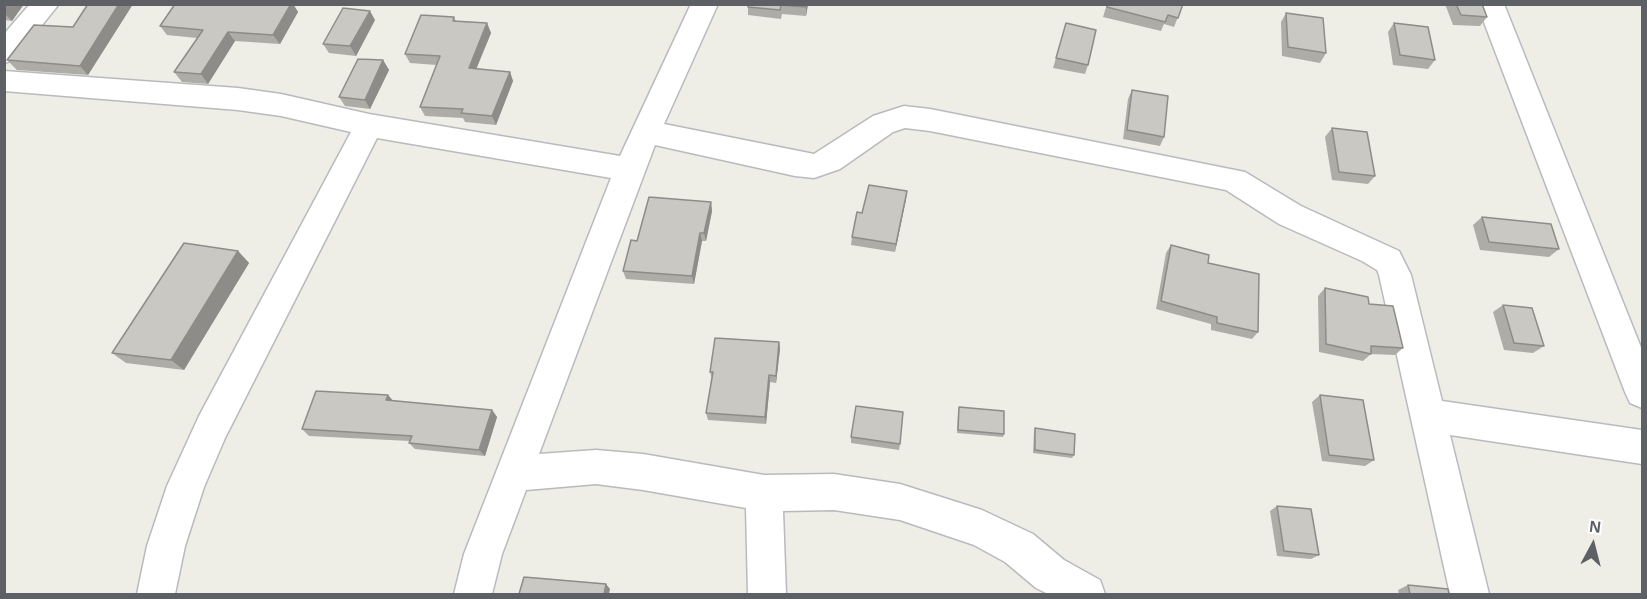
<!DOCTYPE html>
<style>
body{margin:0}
#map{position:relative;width:1647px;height:599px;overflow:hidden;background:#eeeee6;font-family:Helvetica,sans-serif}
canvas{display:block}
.frame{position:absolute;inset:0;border:6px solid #5d6065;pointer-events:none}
.north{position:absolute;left:1563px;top:515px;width:60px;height:60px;-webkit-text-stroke:4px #fff;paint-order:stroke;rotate:7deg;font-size:16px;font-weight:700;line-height:24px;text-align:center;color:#5d6065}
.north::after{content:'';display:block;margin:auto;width:21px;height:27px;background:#5d6065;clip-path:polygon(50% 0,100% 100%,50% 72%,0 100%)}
</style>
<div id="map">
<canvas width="1647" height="599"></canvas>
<div class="frame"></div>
<div class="north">N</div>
</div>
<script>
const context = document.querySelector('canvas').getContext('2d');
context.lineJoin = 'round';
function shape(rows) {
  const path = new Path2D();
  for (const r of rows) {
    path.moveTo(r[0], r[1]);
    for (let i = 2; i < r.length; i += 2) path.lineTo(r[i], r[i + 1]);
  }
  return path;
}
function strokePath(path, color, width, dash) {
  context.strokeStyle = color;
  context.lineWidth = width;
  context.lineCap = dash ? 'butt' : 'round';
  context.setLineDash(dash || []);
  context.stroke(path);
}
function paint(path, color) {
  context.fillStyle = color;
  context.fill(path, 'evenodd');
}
const street = shape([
 [30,4,59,4,14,60,4,63,4,34,30,4],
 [691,4,718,4,664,124,814,154,873,116,904,106,930,109,1245,172,1301,206,1399,251,1411,275,1442,401,1642,430,1642,464,1450,435,1489,594,1450,594,1379,275,1377,270,1362,261,1279,224,1226,190,930,131,905,128,893,132,840,169,814,178,795,176,655,145,539,454,596,450,643,454,764,475,834,474,900,484,982,510,1033,534,1064,560,1100,580,1105,594,1048,594,1036,588,1005,562,974,545,900,520,834,510,783,511,786,594,748,594,746,508,643,490,596,484,526,490,502,554,492,594,454,594,464,554,611,178,377,138,225,438,204,487,185,546,175,594,137,594,147,546,167,486,199,416,351,132,281,116,238,110,4,91,4,71,238,88,281,94,369,114,620,156,691,4],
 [1477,4,1504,4,1642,350,1642,408,1630,403,1625,392,1477,4]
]);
strokePath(street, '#b8babe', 3);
paint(street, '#fff');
paint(shape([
 [4,4,24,4,12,21,4,20],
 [88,4,133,4,88,75,17,70,7,60,73,27],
 [175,4,293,4,298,12,280,44,235,41,208,84,182,82,174,72,197,38,167,35,160,26],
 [748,4,808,4,806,16,782,14,781,19,748,15],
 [1107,4,1183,4,1174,27,1164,24,1161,31,1103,17],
 [1445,4,1482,4,1487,17,1480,26,1453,25],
 [1286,13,1326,53,1320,63,1282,56,1281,22],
 [454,17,456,21,487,23,491,33,476,69,510,72,513,81,496,125,465,122,463,118,425,116,420,107,437,65,410,63,405,54],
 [375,20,356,56,329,53,323,44],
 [1066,23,1088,65,1085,74,1053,68],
 [1394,23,1435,60,1428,69,1393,65,1388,32],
 [383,60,389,70,370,109,345,106,339,97],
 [1132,90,1164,137,1160,146,1123,139,1128,99],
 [1332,128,1375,176,1368,184,1332,180,1325,137],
 [906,199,895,252,851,245,852,237,862,213],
 [711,202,712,211,706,241,702,241,694,284,626,279,623,271,637,241],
 [1482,217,1559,249,1549,257,1480,250,1473,225],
 [1171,245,1208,263,1258,332,1252,339,1211,330,1211,324,1156,309,1166,253],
 [238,251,249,263,184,370,126,363,112,353],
 [1325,288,1369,304,1403,348,1395,355,1371,354,1363,361,1319,352,1318,296],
 [1503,305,1544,346,1533,353,1504,350,1493,312],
 [779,342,780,349,776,383,770,382,766,424,708,420,706,413,712,379,710,372],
 [388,395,393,401,492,410,497,417,485,456,415,449,409,443,410,441,309,436,302,429],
 [1320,395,1374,460,1365,466,1322,461,1312,402],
 [959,407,1004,434,1003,437,957,433,958,411],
 [1035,428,1074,455,1072,458,1033,453,1034,432],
 [851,437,900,444,899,450,851,443],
 [1277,506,1319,555,1311,559,1277,556,1270,511],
 [1408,585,1449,594,1399,594,1398,590]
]), '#aeaca7');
paint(shape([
 [8,4,24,4,12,21,4,13,4,9],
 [119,4,133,4,88,75,80,66],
 [291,4,293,4,298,12,280,44,273,35],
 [806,4,808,4,806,16],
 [370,11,375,20,356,56,350,46],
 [487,23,491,33,473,77,469,68],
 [228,32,235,41,208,84,201,74],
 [383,60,389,70,370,109,365,100],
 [510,72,513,81,496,125,492,116],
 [907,191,906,199,895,252,896,244],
 [711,202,712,211,706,241,704,233],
 [700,233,702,241,694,284,692,276],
 [238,251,249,263,184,370,171,360],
 [779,342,780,349,776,383,776,376],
 [769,375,770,382,766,424,765,417],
 [388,395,394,402,386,400],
 [492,410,497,417,485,456,479,450],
 [606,584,610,589,609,594,604,594]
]), '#8d8c88');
const building = shape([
 [88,4,119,4,80,66,7,60,34,25,73,27,88,4],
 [175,4,291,4,273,35,228,32,201,74,174,72,203,30,160,26,175,4],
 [748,4,806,4,806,7,781,5,780,10,748,7,748,4],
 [1107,4,1183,4,1178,18,1168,15,1165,22,1107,7,1107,4],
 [1456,4,1482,4,1487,17,1461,15,1456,4],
 [343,8,370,11,350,46,323,44,343,8],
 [1286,13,1323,18,1326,53,1288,47,1286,13],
 [421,15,454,17,453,21,487,23,469,68,510,72,492,116,461,113,463,109,420,107,440,56,405,54,421,15],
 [1066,23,1096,30,1088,65,1056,58,1066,23],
 [1394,23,1428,27,1435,60,1400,55,1394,23],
 [358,59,383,60,365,100,339,97,358,59],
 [1132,90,1168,96,1164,137,1127,130,1132,90],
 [1332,128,1367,132,1375,176,1339,172,1332,128],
 [869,185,907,191,896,244,852,237,857,212,862,213,869,185],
 [649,197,711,202,704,233,700,233,692,276,623,271,631,240,637,241,649,197],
 [1482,217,1551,224,1559,249,1489,242,1482,217],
 [184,243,238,251,171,360,112,353,184,243],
 [1171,245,1209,255,1208,263,1259,274,1258,332,1217,323,1217,317,1161,301,1171,245],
 [1325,288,1368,297,1369,304,1393,306,1403,348,1371,346,1371,354,1326,344,1325,288],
 [1503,305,1532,308,1544,346,1514,343,1503,305],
 [715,338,779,342,776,376,769,375,765,417,706,413,713,372,710,372,715,338],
 [316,391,388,395,386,400,492,410,479,450,409,443,412,436,302,429,316,391],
 [1320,395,1363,400,1374,460,1329,455,1320,395],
 [856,406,903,412,900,444,851,437,856,406],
 [959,407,1004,411,1004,434,958,430,959,407],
 [1035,428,1075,434,1074,455,1035,450,1035,428],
 [1277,506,1311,509,1319,555,1284,551,1277,506],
 [524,577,606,584,604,594,519,594,524,577],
 [1408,585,1448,589,1449,594,1410,594,1408,585]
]);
paint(building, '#cac8c2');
strokePath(building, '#8d8c88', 1.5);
</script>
